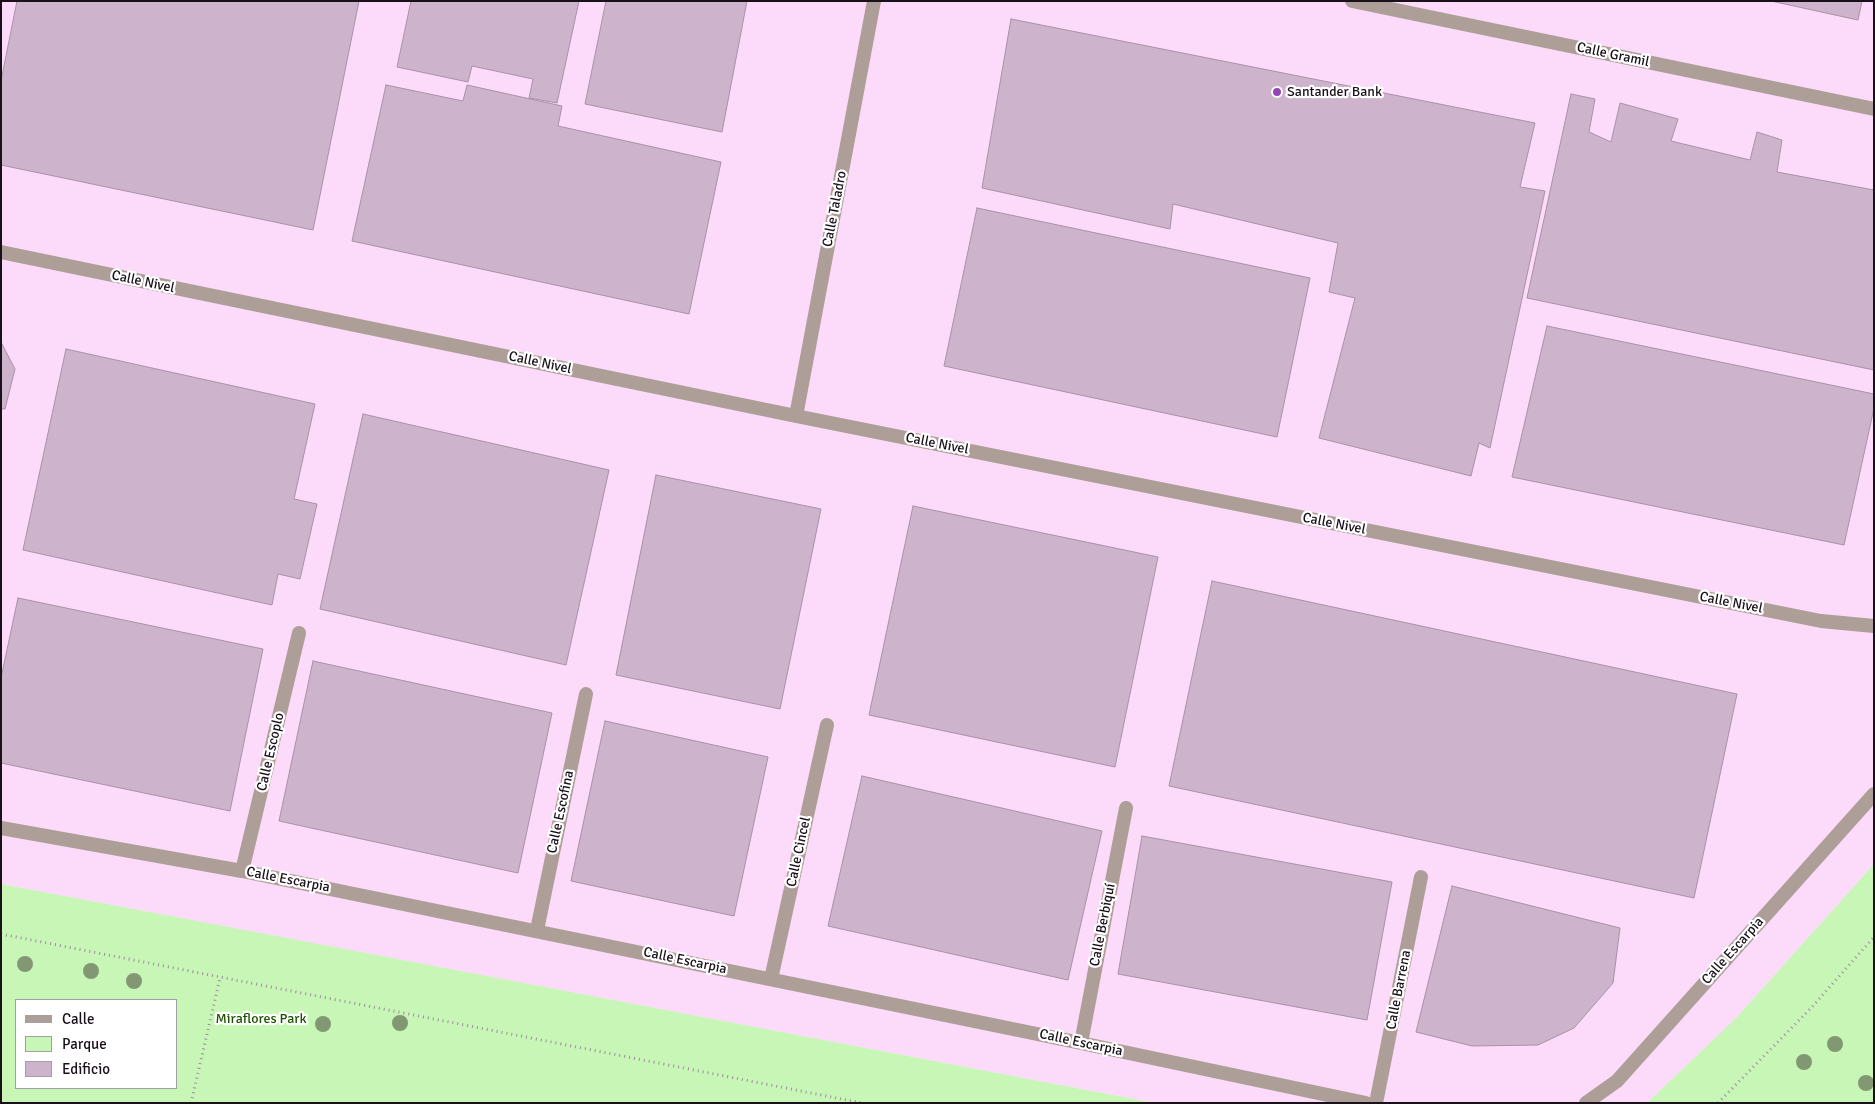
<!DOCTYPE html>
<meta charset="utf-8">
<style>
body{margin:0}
#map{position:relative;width:1875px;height:1104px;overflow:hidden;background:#feeefd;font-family:Signika,sans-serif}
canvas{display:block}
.frame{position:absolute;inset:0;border:2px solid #191019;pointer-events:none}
.legend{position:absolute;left:15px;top:999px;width:162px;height:90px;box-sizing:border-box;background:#fff;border:1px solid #a39fa3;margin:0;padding:6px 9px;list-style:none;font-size:15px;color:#191019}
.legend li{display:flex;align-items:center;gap:10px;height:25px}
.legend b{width:25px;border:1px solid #a39fa3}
</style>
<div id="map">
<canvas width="1875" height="1104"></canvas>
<div class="frame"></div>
<ul class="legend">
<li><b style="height:6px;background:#ad9e98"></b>Calle</li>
<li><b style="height:14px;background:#c7f6b7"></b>Parque</li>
<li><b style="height:14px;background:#cdb4cc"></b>Edificio</li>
</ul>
</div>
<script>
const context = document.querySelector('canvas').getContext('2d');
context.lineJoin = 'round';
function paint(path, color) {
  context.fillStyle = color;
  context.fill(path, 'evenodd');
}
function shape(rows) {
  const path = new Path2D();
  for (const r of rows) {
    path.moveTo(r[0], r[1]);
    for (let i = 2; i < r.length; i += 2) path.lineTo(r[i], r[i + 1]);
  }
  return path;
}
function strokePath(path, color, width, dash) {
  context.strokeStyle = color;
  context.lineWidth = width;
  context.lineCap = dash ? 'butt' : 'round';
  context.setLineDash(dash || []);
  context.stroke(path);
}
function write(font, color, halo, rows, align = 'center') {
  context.font = font + ' Signika,sans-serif';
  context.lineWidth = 4.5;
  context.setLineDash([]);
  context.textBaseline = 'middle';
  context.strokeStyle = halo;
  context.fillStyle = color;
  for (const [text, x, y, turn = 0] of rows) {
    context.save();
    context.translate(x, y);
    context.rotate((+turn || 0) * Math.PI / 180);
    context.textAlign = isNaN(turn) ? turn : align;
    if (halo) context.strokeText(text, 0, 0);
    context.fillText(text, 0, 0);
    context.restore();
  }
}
paint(shape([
 [1,1,1874,1,1874,864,1736,1018,1647,1103,1155,1103,1,884]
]), '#fbdbf9');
paint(shape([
 [1874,864,1874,1103,1647,1103,1736,1018],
 [1,884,229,927,1155,1103,1,1103],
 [16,1000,176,1000,176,1088,16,1088]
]), '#c7f6b7');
const building = shape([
 [17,1,359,1,313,230,1,165,1,81,17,1],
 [411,1,579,1,557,103,529,98,533,79,472,66,468,82,397,67,411,1],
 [606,1,747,1,722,132,585,104,606,1],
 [1771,1,1862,1,1858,20,1771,1],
 [1011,19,1535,123,1520,187,1545,191,1490,448,1479,443,1471,476,1319,438,1355,298,1329,292,1338,243,1173,204,1170,229,982,188,1011,19],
 [386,85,463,101,467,85,562,106,558,126,721,162,689,314,352,241,386,85],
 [1571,94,1595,99,1589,132,1611,142,1620,103,1678,119,1671,141,1750,160,1757,132,1782,140,1777,172,1874,190,1874,370,1527,298,1571,94],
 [977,208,1310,278,1277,437,944,366,977,208],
 [1547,326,1874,394,1874,408,1844,545,1512,477,1547,326],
 [1,342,15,369,5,409,1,409,1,342],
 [66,349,315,404,294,499,317,504,300,579,278,574,272,605,23,550,66,349],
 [363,414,609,470,566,665,320,609,363,414],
 [656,475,821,509,780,709,616,675,656,475],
 [913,506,1158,557,1115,767,869,715,913,506],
 [1212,581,1737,694,1694,898,1169,786,1212,581],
 [18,598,263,649,230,811,1,763,1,678,18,598],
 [313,661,552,713,518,873,279,821,313,661],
 [605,721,768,757,734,916,571,881,605,721],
 [862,776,1102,831,1068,980,828,926,862,776],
 [1142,836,1392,882,1367,1020,1118,974,1142,836],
 [1452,886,1620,928,1613,983,1574,1028,1538,1045,1472,1046,1416,1032,1452,886]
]);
paint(building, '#cdb4cc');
strokePath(building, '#aa91a9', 1);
strokePath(shape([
 [1,934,862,1103],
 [191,1103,220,978],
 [1718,1103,1812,1007,1874,937]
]), '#9c8f9c', 3, [1, 4]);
strokePath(shape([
 [1352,1,1874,109],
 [1,252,796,416,1821,621,1874,626],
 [796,416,874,1],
 [1,828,242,871,1081,1043,1366,1103],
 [242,871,299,633],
 [537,930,586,694],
 [771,979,827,725],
 [1081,1043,1126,808],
 [1376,1103,1421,877],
 [1586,1103,1617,1081,1874,794]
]), '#ad9e98', 14);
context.fillStyle = '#829872';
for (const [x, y] of [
 [25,964],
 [91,971],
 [134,981],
 [400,1023],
 [323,1024],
 [1835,1044],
 [1804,1062],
 [1866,1083]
]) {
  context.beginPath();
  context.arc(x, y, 8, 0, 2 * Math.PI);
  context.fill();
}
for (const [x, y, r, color] of [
 [1277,92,5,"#9345b5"]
]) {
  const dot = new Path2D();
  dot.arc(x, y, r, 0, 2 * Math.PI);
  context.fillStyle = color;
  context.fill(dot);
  strokePath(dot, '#fff', 2);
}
write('14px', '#191019', '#fff', [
 ["Calle Gramil",1613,55,12],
 ["Calle Taladro",835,209,-79],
 ["Calle Nivel",143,282,12],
 ["Calle Nivel",540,363,12],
 ["Calle Nivel",937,444,11],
 ["Calle Nivel",1334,524,11],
 ["Calle Nivel",1731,603,11],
 ["Calle Escoplo",271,752,-77],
 ["Calle Escofina",561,812,-78],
 ["Calle Cincel",799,852,-78],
 ["Calle Escarpia",288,880,11],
 ["Calle Berbiquí",1103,925,-79],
 ["Calle Escarpia",1733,951,-48],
 ["Calle Escarpia",685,961,12],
 ["Calle Barrena",1399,990,-79],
 ["Calle Escarpia",1081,1043,12]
]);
write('14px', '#191019', '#fff', [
 ["Santander Bank",1287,92]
], 'left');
write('14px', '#1d5201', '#fff', [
 ["Miraflores Park",261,1019]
]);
</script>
